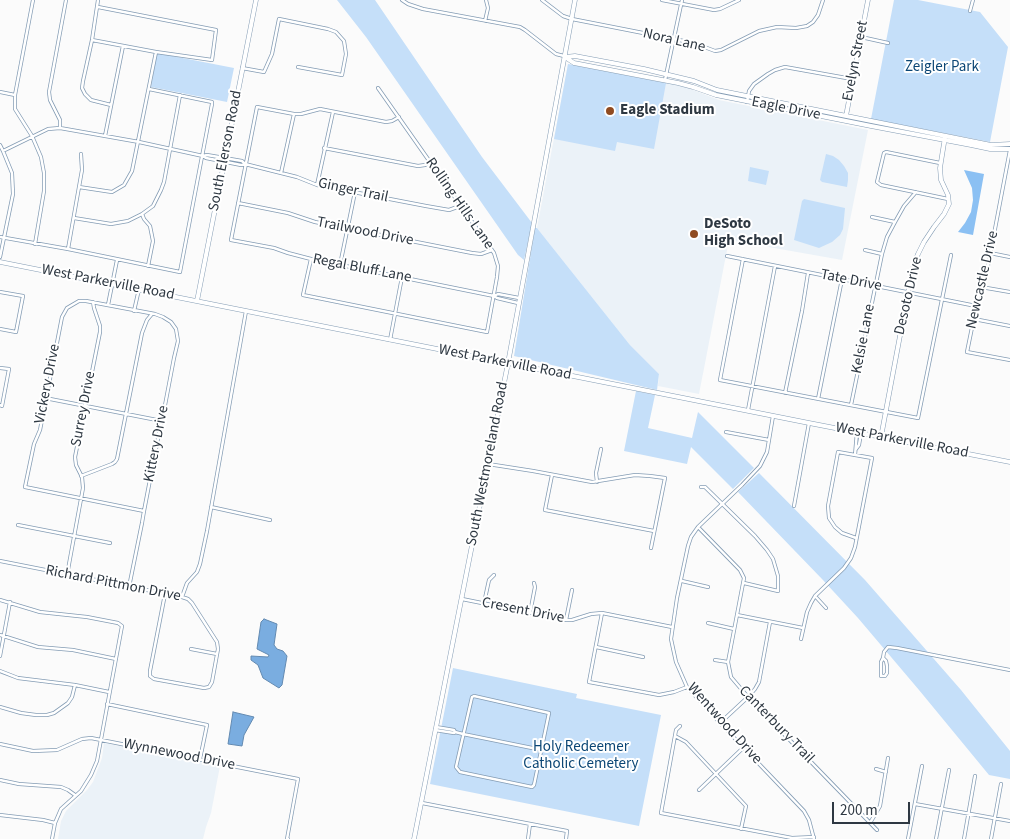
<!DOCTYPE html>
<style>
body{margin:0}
#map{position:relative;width:1010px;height:839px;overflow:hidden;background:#fbfbfb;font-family:"Source Sans 3",sans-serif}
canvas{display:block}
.scale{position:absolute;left:832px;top:802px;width:78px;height:22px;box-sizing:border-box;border:2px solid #2e3842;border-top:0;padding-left:6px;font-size:15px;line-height:18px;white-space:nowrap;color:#2e3842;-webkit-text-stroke:4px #fff;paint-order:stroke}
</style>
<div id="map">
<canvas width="1010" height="839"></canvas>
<div class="scale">200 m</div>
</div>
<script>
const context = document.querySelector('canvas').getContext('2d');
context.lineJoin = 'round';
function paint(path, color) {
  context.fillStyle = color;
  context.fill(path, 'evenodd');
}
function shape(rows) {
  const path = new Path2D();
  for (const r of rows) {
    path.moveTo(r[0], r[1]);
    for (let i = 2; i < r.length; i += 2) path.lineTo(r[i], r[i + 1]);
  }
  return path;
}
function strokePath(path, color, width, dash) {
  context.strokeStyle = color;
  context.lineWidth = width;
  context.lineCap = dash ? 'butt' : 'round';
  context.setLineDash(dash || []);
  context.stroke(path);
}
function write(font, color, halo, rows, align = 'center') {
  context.font = font + ' "Source Sans 3",sans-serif';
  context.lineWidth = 4;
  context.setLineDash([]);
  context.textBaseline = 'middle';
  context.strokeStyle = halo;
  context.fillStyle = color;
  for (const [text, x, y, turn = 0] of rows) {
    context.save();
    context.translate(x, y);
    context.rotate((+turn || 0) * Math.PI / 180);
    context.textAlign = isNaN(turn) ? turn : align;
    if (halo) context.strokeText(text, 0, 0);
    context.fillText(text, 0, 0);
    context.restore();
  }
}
paint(shape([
 [568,64,668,83,688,88,719,100,868,130,842,260,729,240,699,394,658,386,659,374,630,345,537,228],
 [104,743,220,766,211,813,206,827,203,839,58,839,61,821,66,811,87,790,93,782,102,758]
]), '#ebf2f8');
paint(shape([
 [337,0,375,0,482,157,532,223,524,260,518,255,366,37],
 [894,0,918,0,980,12,1008,47,990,142,871,119],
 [157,53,234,68,227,102,151,87],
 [568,64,666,83,654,149,617,142,615,151,554,139],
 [826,154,833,156,839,160,844,166,848,173,848,180,847,187,822,182,820,180],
 [750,167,769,171,766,185,748,181],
 [804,199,845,208,843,229,840,235,832,242,819,248,794,240,802,201],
 [535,228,537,228,630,345,659,374,657,390,514,356],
 [636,391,655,395,648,428,692,438,698,412,754,468,733,489,691,447,687,464,624,451],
 [759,473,865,580,961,690,1010,751,1010,779,989,775,919,690,858,618,822,579,738,492],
 [453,668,577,694,576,698,661,715,639,826,430,784]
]), '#c5dff9');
paint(shape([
 [964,170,984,174,973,235,958,232,965,223,971,212,973,200,972,188]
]), '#8bc0f3');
const water = shape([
 [264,619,277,624,274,645,277,649,283,651,287,656,282,685,279,688,263,678,258,665,251,660,251,656,268,657,269,655,257,649,261,622,264,619],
 [233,712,254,717,244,735,242,746,228,744,233,712]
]);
paint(water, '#7aade0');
strokePath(water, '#638ab1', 1);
const street = shape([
 [33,0,15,95,15,109,32,136,41,157,44,173,44,191,35,244],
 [98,0,92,40,83,81,82,88,85,94,91,100,111,105],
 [402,0,408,4,423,9,520,27,525,30,556,54,564,56],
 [542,0,563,16,572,19,694,43,715,51,721,50,759,31,777,27,796,28,807,26,813,22,818,15,823,0],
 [662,0,714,10,720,9,739,0],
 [970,11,973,0],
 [485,21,488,8,486,0],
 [861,37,888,43],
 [92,40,156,52,212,60,216,30,98,7],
 [242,68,264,72,272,54,279,19,328,29,336,32,344,41,346,54,342,75,298,67],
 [665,80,682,0],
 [0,92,15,95],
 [747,102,749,91,754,84,768,74,775,70,785,67,852,79],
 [399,117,392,121,386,122,320,109,301,114,294,114,257,107,231,240,274,248,288,253,311,259,494,296,497,298,518,303],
 [60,128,60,120,50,100,49,92,66,0],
 [105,136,123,46],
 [0,145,3,151,12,173,13,194,0,257],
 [324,148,418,166,425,165,430,162],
 [1010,150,987,271,981,286,977,303,967,352,1010,360],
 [3,151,48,129,60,128,139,142,203,156,206,158,241,165,245,164],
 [203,156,207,155,242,161,245,164,297,177,317,185,426,206,449,210,460,206],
 [940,163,886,152,884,153,877,182,881,185,948,199],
 [281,173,294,114],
 [317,185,333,112],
 [79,187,112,192,124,185,132,171,156,52],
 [238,203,288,213,315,222,472,253,481,254,492,250],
 [142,214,144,219,150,226,153,241,148,266],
 [872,217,895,222],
 [74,218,111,224,128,221,142,214,153,206,161,190,164,182,180,95],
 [0,237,68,249,180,272,212,104,212,102,149,89],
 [68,249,82,170,81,154],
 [865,250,882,254],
 [990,253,1010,257],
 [727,256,976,306],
 [311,259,303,295,487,332,497,277,498,266,494,253,378,88],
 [743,259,720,380,918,418,951,255],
 [340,265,355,192],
 [981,287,1010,292],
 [0,292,23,296,16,332,0,329],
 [494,296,498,294,519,298],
 [108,305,117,260],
 [134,311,139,289],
 [974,319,1010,326],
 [390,340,402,277],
 [0,368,9,369,2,406,0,405],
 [785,393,802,311,808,273],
 [45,398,162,421],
 [818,399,842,279],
 [851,405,882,254,887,237,895,222,904,206,916,192],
 [748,410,775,266],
 [773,416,767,452,760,466,742,485,698,527,691,537,688,546,677,598,671,639,676,662,687,687,720,723,804,811,809,820,814,839],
 [726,432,769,440],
 [856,449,859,445,861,433],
 [855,455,857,432],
 [488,464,533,471,592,482,635,475,650,476,665,478,651,548],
 [552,475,545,510,654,531],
 [81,476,112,464,115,462,117,459,142,333,147,320,152,314],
 [597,482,596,473,601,449],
 [701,487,705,487,755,536,767,550,773,559,778,576,778,591,744,583],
 [794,506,809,423],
 [211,507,270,520],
 [18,525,110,543],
 [698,527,740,570,744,578,728,662,731,677,748,697,877,830],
 [0,561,182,597,188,599,192,603,217,642,218,649,212,682,209,687,204,688,154,679,150,676,150,671,165,594],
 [67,575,83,488,82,477,76,465,75,457,100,332,100,326,94,308,93,302],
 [682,581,708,587],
 [129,587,142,523,144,511,159,433,162,421,174,358,178,341,176,329,171,322,163,317,155,314,86,301,79,301,67,308,62,317,40,430,34,444,25,487,144,511],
 [815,596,826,608],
 [182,597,187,583,197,572,200,564,207,531,246,311],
 [462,599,566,620,572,620,591,614,602,613,672,627],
 [0,600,40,612,87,617,118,623,122,626,97,761,91,775,81,791,61,809,55,823,52,839],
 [484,603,489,580,494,575],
 [530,613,535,587,534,583],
 [602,613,589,682,659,695,674,692,687,687],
 [737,615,803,628],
 [566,620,572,590],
 [708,623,734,629],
 [0,635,38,647,73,650,116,659],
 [801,639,807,612,811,603,815,596,844,568,851,558,855,547,872,458,838,452,828,506,829,518,835,527,842,533,856,538],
 [596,647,643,657],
 [191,649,217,654],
 [0,656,10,602],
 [883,658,884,652,888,647,897,648,1010,670],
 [883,658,886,661,887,666,887,673,885,676,881,676,881,662,883,658],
 [715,660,728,662],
 [0,671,18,678,75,685,109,692],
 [474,696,549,713,534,785,532,787,460,772,456,767,472,697,474,696],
 [107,704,207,725,200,759],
 [0,707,21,713,36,715,47,715,54,713,68,703,72,697,75,685],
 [720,723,748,697,755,689,759,682,770,622],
 [680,726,676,730,661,813,792,838,814,837],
 [436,727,454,730,455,732,463,734,542,750],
 [435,730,454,733,455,732],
 [675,736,686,742,746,806,741,829],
 [0,744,33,751,57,750,82,739,91,738,298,779,287,839,288,839],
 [876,769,886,772],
 [0,780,19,784,61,787,68,790,75,795],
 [699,790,744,747],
 [422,803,567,831,566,839],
 [915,804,1010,821],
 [0,815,43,820,55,823],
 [870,823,880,806,888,758],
 [528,839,530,824],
 [908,839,922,766],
 [936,839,949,770],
 [964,839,975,776],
 [991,839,1001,784]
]);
const secondary = shape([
 [565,57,574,63,678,83,693,87,716,95,871,126,971,145,990,149,1010,149],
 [565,57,575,56,644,69,694,81,717,90,991,145,1010,144],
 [846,116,868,0],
 [0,262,809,423,1010,462],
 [197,301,256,0],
 [881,437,908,293,914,264,918,254,924,242,934,227,944,214,949,204,948,195,941,180,940,168,945,137],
 [414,839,508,363,575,0]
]);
strokePath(street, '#849cb4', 4);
strokePath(secondary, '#849cb4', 5);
strokePath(street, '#fff', 2.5);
strokePath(secondary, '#fff', 4);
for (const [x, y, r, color] of [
 [610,111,5,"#904b21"],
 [694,234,5,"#904b21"]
]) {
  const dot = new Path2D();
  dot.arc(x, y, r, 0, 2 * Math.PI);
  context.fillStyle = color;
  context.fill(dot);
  strokePath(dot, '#fff', 2);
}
write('15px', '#2e3842', '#fff', [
 ["Nora Lane",674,41,13],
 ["Evelyn Street",856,61,-79],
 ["Eagle Drive",786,109,11],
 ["South Elerson Road",226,151,-79],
 ["Ginger Trail",353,191,12],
 ["Rolling Hills Lane",459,204,55],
 ["Trailwood Drive",365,232,11],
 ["Regal Bluff Lane",362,269,11],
 ["Newcastle Drive",983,280,-77],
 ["Tate Drive",851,281,11],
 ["West Parkerville Road",108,283,11],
 ["Desoto Drive",909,296,-77],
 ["Kelsie Lane",864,339,-79],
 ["West Parkerville Road",505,363,11],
 ["Vickery Drive",48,384,-79],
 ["Surrey Drive",84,409,-79],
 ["West Parkerville Road",902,441,11],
 ["Kittery Drive",157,444,-79],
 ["South Westmoreland Road",488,464,-79],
 ["Richard Pittmon Drive",113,584,11],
 ["Cresent Drive",523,611,11],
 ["Wentwood Drive",724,724,48],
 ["Canterbury Trail",776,725,46],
 ["Wynnewood Drive",179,755,11]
]);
write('15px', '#0b4675', '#fff', [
 ["Zeigler Park",942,68],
 ["Holy Redeemer",581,748],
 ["Catholic Cemetery",581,765]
]);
write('bold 15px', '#2e3842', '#fff', [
 ["Eagle Stadium",620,111],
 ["DeSoto",704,225],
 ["High School",704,242]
], 'left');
</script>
